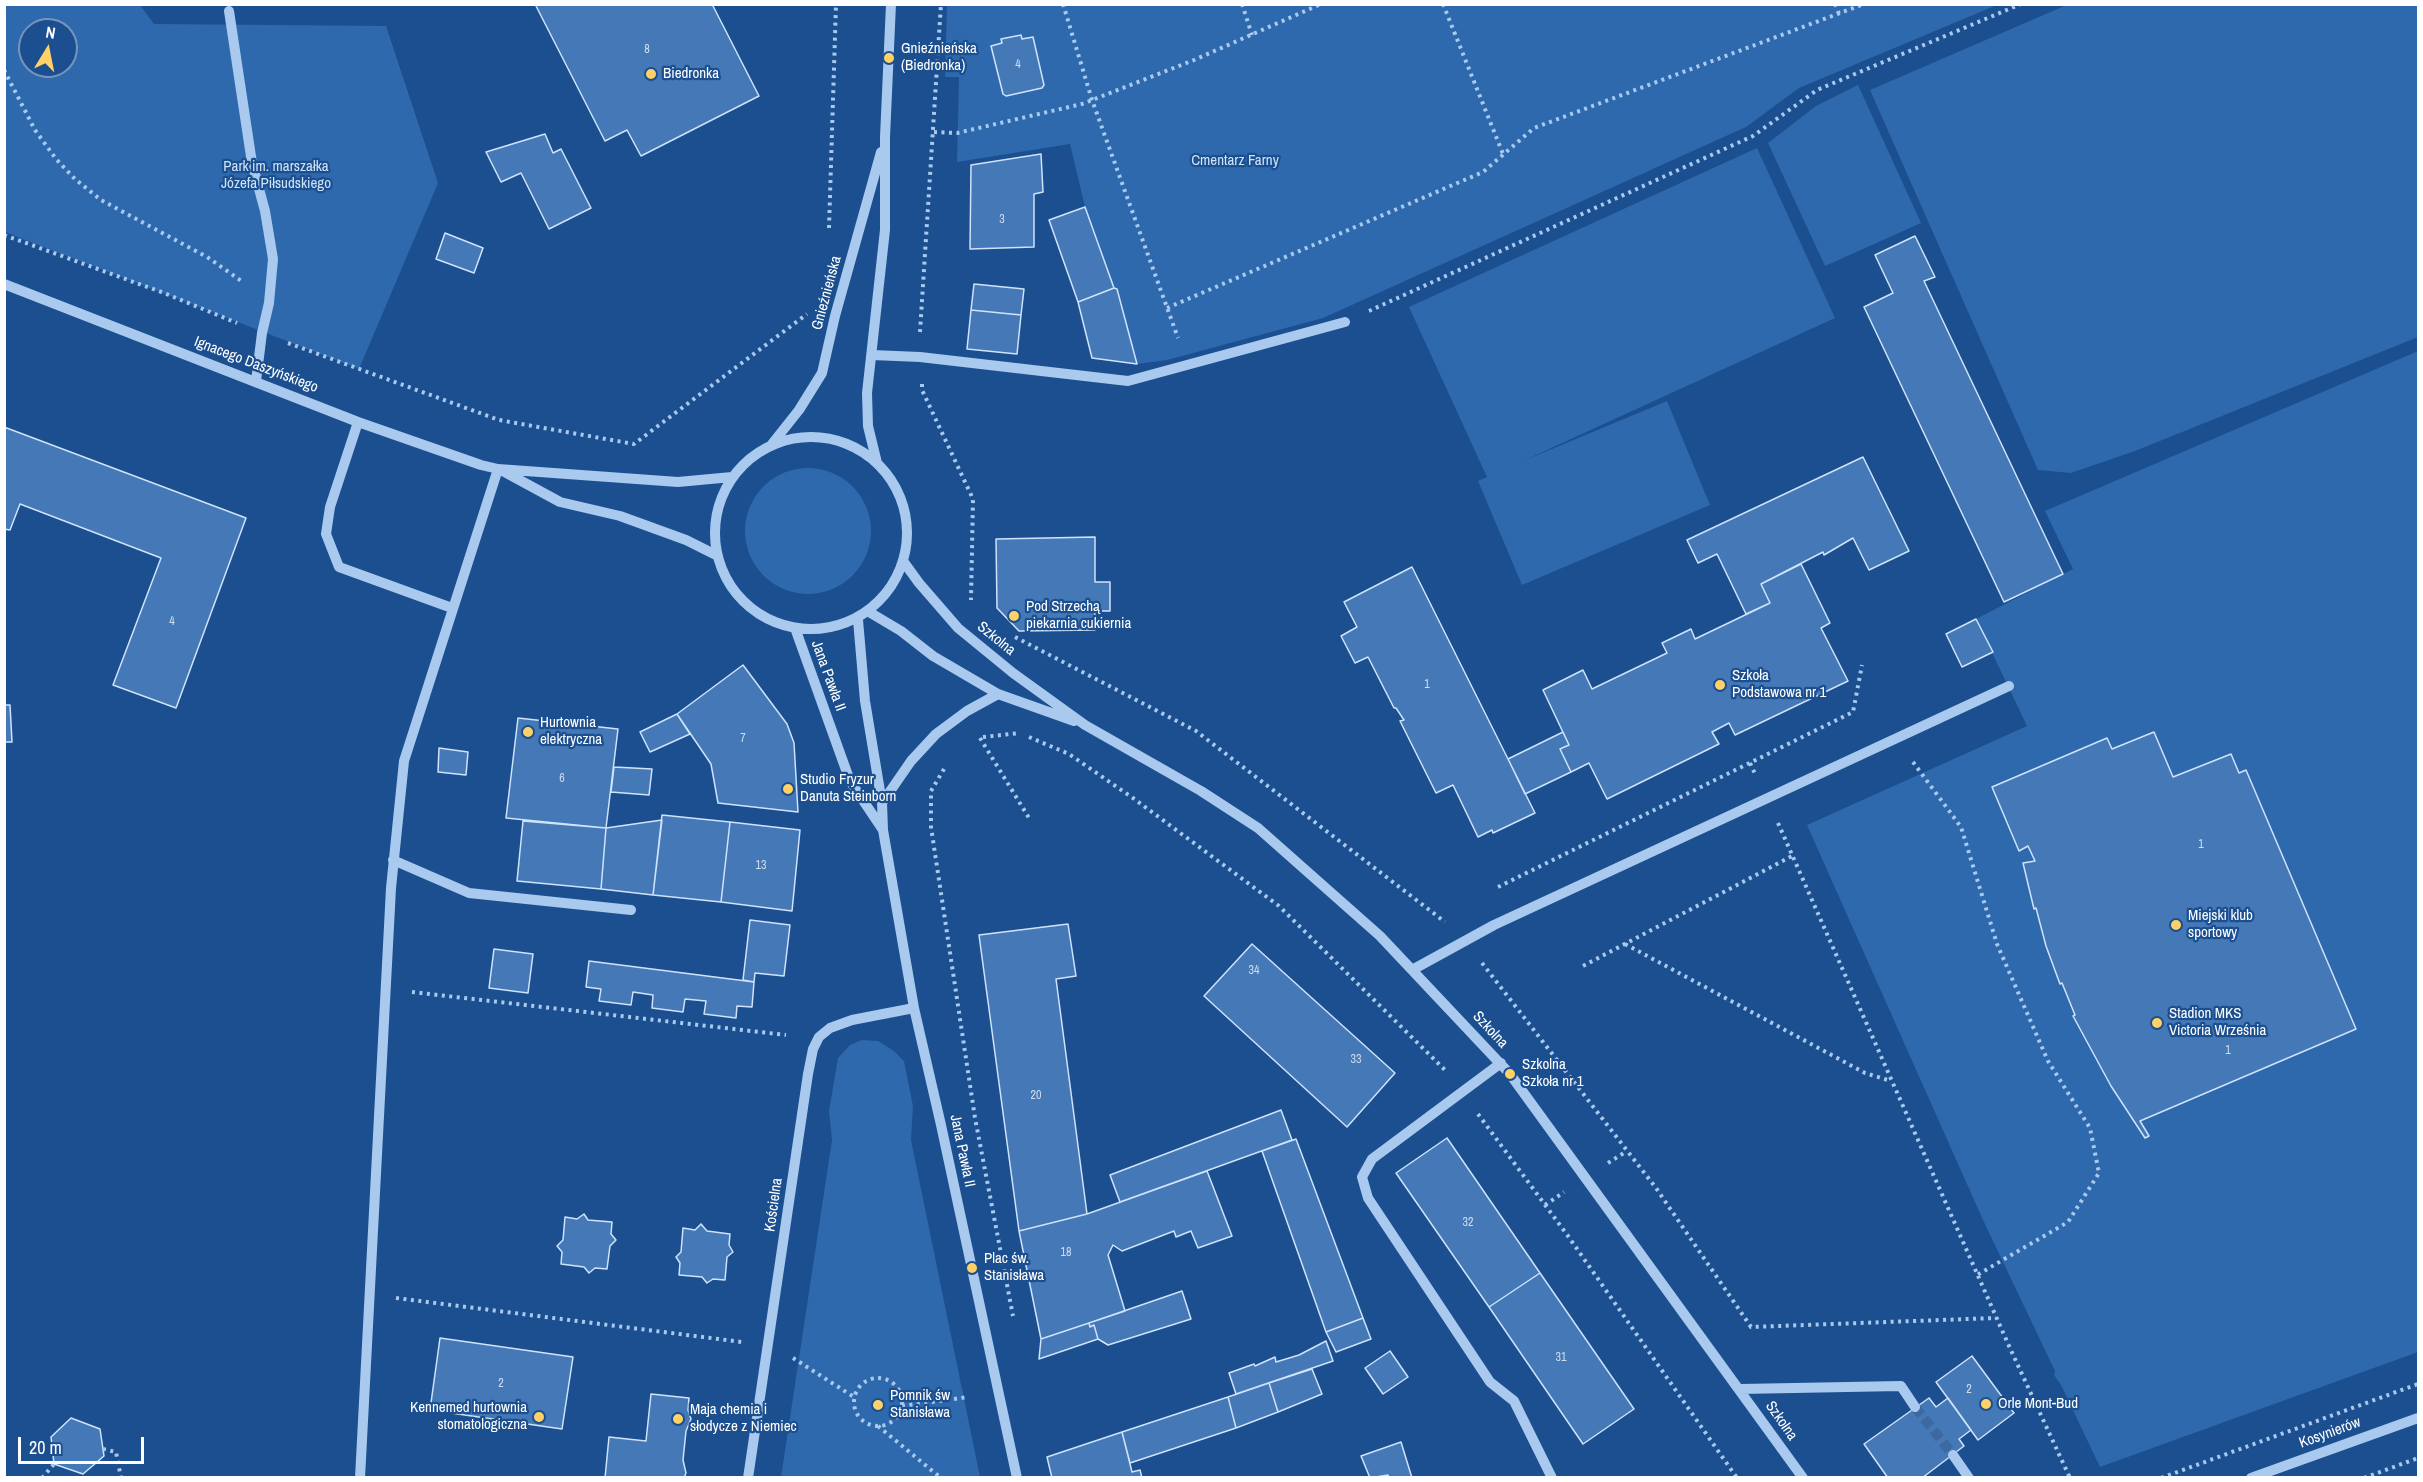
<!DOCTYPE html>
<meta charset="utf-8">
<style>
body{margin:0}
#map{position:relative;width:2423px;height:1482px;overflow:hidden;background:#1b4f8f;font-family:"Archivo Narrow",sans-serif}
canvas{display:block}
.frame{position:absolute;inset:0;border:6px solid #fff;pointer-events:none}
.north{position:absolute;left:18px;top:18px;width:60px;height:60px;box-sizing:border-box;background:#1b4f8f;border:2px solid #7695bc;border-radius:50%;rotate:10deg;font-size:16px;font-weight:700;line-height:24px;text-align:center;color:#fff}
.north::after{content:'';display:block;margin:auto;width:21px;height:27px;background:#ffd166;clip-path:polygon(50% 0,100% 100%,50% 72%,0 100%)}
.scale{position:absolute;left:18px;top:1437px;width:126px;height:27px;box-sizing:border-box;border:3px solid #fff;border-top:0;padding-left:8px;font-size:18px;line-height:21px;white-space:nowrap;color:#fff;-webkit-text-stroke:4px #1b4f8f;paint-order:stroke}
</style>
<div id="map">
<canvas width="2423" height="1482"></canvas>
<div class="frame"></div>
<div class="north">N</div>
<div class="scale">20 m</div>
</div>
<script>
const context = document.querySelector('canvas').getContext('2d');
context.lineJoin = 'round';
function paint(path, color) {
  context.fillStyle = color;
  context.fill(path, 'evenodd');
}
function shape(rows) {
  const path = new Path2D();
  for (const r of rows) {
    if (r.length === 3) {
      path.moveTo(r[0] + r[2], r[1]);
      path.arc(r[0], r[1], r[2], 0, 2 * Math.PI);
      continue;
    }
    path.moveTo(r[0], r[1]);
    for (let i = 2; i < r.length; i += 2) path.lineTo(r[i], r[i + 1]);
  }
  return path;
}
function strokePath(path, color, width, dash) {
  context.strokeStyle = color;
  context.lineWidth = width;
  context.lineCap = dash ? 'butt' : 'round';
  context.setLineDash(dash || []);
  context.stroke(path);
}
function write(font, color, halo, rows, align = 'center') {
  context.font = font + ' "Archivo Narrow",sans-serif';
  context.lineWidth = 4.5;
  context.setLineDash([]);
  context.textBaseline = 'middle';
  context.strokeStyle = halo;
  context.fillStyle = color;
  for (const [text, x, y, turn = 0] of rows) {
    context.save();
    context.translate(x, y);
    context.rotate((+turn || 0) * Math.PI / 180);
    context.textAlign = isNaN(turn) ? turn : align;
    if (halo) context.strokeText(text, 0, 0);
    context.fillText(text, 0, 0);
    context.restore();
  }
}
paint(shape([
 [2069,4,2418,5,2418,337,2135,451,2071,473,2038,470,1870,90],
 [4,5,140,5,154,24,386,26,438,183,359,369,5,232],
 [30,30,66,30,66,66,30,66],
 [947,5,1997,5,1799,88,1746,127,1323,318,1167,360,1137,364,1085,207,1070,144,957,162,959,77,945,77],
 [1858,85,1921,223,1825,266,1768,143,1816,106],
 [1757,148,1835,318,1523,461,1667,401,1710,505,1522,585,1478,481,1487,477,1409,307],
 [2418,351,2418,1352,2100,1467,2061,1385,2054,1375,2055,1371,1983,1220,1807,825,2027,726,1976,619,2073,569,2045,511],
 [808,531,63],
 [862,1040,878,1041,894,1051,904,1061,913,1106,911,1140,980,1477,781,1477,832,1140,829,1111,838,1058,850,1045]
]), '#2e69ad');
const building = shape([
 [535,4,712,4,759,96,641,156,627,130,605,141,535,4],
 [1021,35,1022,39,1033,37,1044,85,1042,88,1006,96,1003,94,991,46,1002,43,1001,39,1021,35],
 [545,134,553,153,561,149,591,208,549,229,521,173,501,182,486,152,545,134],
 [1041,154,1043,192,1034,194,1034,247,970,249,971,165,1041,154],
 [1085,207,1114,288,1078,302,1049,220,1085,207],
 [445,233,483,248,474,273,436,259,445,233],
 [1915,236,1935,277,1924,281,2063,574,2004,602,1864,307,1893,293,1875,255,1915,236],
 [974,284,1024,289,1021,315,971,310,974,284],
 [1114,288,1117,289,1137,364,1092,358,1078,302,1114,288],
 [971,310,1021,315,1017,354,967,349,971,310],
 [4,427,246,518,176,708,113,685,161,558,20,504,10,530,4,529,4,427],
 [1863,457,1909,551,1869,570,1853,538,1824,555,1823,552,1761,584,1770,603,1746,614,1717,554,1698,563,1687,540,1863,457],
 [1095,537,1095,582,1110,582,1110,611,1095,611,1095,630,1019,631,997,608,996,539,1095,537],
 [1801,564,1830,623,1821,628,1848,681,1735,735,1729,723,1712,732,1719,744,1607,799,1589,763,1571,772,1560,749,1569,745,1543,690,1583,670,1592,689,1667,653,1662,643,1691,629,1695,639,1770,603,1761,584,1801,564],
 [1412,567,1535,813,1493,833,1492,830,1478,837,1453,785,1436,793,1400,721,1404,720,1396,708,1394,708,1368,657,1355,663,1341,636,1357,627,1344,602,1412,567],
 [1976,619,1993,652,1962,667,1946,634,1976,619],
 [743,665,787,724,794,743,798,812,718,803,711,764,677,714,743,665],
 [4,705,10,705,12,742,4,742,4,705],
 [677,714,690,734,650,752,640,732,677,714],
 [518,718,618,729,606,828,506,818,518,718],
 [1563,732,1569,745,1560,749,1571,772,1525,794,1508,759,1563,732],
 [2154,732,2173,777,2231,754,2239,773,2246,770,2356,1029,2140,1121,2149,1136,2145,1138,2111,1086,2073,1016,2075,1015,2062,983,2060,984,2046,946,2036,908,2034,909,2023,863,2035,861,2028,846,2019,851,1992,787,2107,738,2112,749,2154,732],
 [439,748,468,752,466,775,438,772,439,748],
 [614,767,652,769,649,795,611,792,614,767],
 [662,815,730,822,721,902,653,895,662,815],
 [662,820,653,895,601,889,606,828,662,820],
 [523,821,606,828,601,889,517,881,523,821],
 [730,822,800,830,792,911,721,902,730,822],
 [750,920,790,925,784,976,755,973,754,982,743,980,750,920],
 [1068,924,1076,976,1056,979,1087,1214,1019,1231,979,935,1068,924],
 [1252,944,1395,1073,1347,1127,1204,996,1252,944],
 [494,949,533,954,528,993,489,988,494,949],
 [589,961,754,982,752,1007,737,1006,736,1018,704,1014,706,1001,685,999,683,1012,652,1008,653,995,633,992,631,1005,599,1001,601,989,586,987,589,961],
 [1281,1110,1292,1140,1120,1202,1110,1175,1281,1110],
 [1447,1138,1540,1273,1489,1307,1396,1173,1447,1138],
 [1296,1139,1363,1318,1326,1332,1262,1151,1296,1139],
 [1207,1171,1232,1236,1198,1248,1191,1231,1176,1237,1174,1231,1122,1251,1113,1245,1108,1255,1125,1311,1041,1339,1019,1231,1087,1214,1207,1171],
 [584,1214,588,1220,612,1222,611,1234,616,1240,610,1246,607,1269,595,1268,589,1273,584,1267,561,1264,562,1252,557,1246,563,1240,565,1217,577,1219,584,1214],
 [701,1224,707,1231,730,1234,729,1245,733,1252,727,1257,725,1280,713,1279,707,1283,702,1277,679,1275,680,1263,676,1257,681,1252,683,1228,695,1230,701,1224],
 [1540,1273,1634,1409,1583,1444,1489,1307,1540,1273],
 [1182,1291,1191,1319,1108,1345,1098,1339,1094,1325,1090,1327,1089,1323,1182,1291],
 [1363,1318,1371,1339,1336,1352,1326,1332,1363,1318],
 [1089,1323,1090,1327,1094,1325,1098,1339,1039,1359,1041,1339,1089,1323],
 [440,1338,573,1357,562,1429,430,1410,440,1338],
 [1326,1341,1333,1361,1236,1394,1229,1373,1254,1364,1255,1366,1275,1357,1276,1362,1299,1355,1326,1341],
 [1390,1351,1408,1377,1383,1394,1365,1368,1390,1351],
 [1972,1356,2014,1413,1978,1440,1936,1382,1972,1356],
 [1312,1369,1322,1394,1278,1412,1269,1383,1312,1369],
 [1269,1383,1278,1412,1236,1428,1228,1397,1269,1383],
 [651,1394,689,1398,688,1410,691,1419,686,1431,683,1460,686,1473,684,1478,605,1478,609,1437,646,1441,651,1394],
 [1228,1397,1236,1428,1130,1463,1122,1432,1228,1397],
 [1929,1398,1936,1407,1948,1398,1971,1430,1959,1439,1964,1446,1922,1478,1888,1478,1864,1444,1929,1398],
 [71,1418,100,1429,104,1456,83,1474,54,1464,51,1437,71,1418],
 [1122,1432,1132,1472,1140,1470,1142,1478,1052,1478,1047,1457,1122,1432],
 [1401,1442,1412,1478,1389,1478,1388,1475,1370,1478,1361,1456,1401,1442]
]);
paint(building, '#4478b7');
strokePath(building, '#cfe3fa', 1.5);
strokePath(shape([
 [1915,1407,1953,1455]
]), '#3d69a0', 10, [10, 5]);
strokePath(shape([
 [1063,4,1092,100,1178,338],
 [1242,4,1252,35],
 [1443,4,1503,154],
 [1835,4,1839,14],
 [4,70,35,130,56,159,75,179,101,200,207,257,243,282],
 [934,132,957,133,1082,104,1194,60,1321,4],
 [829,228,836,4],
 [4,235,164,293,237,323],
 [1167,308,1483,172,1534,128,1864,4],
 [1369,311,1753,136,1817,90,2021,4],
 [920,332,941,4],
 [288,343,499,420,634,444,807,314],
 [922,384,922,390,973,499,971,600],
 [1015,637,1196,731,1445,922],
 [983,737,1020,733],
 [1029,737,1069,754,1133,798,1279,906,1447,1072],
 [980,738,1029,818],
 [1913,762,1961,827,1997,944,2048,1061,2090,1128,2099,1173,2068,1222,1977,1275],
 [1750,763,1756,776],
 [944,769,931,791,931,827,975,1118,1013,1316],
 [1778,823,2009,1346,2070,1478],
 [1498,887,1853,712,1862,665],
 [1625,944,1865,1073,1891,1081],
 [1482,963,1656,1188,1751,1327,1996,1318],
 [1583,966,1792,856],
 [412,992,786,1035],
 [1478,1114,1568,1236,1737,1478],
 [1608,1163,1627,1151],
 [1545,1205,1564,1192],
 [396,1298,742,1342],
 [793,1358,854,1397],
 [878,1402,24],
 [902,1406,968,1397],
 [878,1426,941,1478],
 [103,1449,116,1452,121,1478],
 [42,1478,54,1464],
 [2161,1478,2418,1384],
 [2364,1478,2418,1458]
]), '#a9c9ee', 4, [3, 4.5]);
strokePath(shape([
 [229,11,252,163,265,211,273,259,269,303,262,333,256,381],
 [4,284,358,422,481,465,498,469,678,482,732,477],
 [872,355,920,357,1128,381,1345,322],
 [358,422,330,507,326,534,339,567,452,608],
 [811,533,96],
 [772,444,799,410,822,373,835,316,881,152],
 [877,463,868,426,867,393,885,230,885,137,891,4],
 [501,470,560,502,620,516,686,540,716,555],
 [903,561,919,583,958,628,1013,673,1085,725,1201,791,1258,828,1380,936,1510,1074,1803,1478],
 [869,612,901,631,933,656,998,694,1074,721],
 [858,620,865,701,882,803,883,830,914,1008,941,1125,1017,1478],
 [795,628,850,781,883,830],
 [882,803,911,761,936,734,967,711,998,694],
 [393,860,469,893,631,910],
 [1412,970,1494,925,2009,686],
 [1501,1063,1372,1159,1362,1177,1368,1198,1490,1382,1514,1401,1552,1478],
 [1740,1389,1901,1386,1915,1407],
 [1953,1455,1969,1478],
 [360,1478,391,888,404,761,498,469],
 [748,1478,808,1074,813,1049,819,1037,830,1028,852,1020,914,1008],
 [2251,1478,2418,1418]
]), '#a9c9ee', 10);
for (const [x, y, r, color] of [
 [889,58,6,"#ffd166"],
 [651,74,6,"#ffd166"],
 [1014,616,6,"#ffd166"],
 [1720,685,6,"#ffd166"],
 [528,732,6,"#ffd166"],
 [788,789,6,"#ffd166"],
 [2176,925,6,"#ffd166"],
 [2157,1023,6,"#ffd166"],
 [1510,1074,6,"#ffd166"],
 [972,1268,6,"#ffd166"],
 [1986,1404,6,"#ffd166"],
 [878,1405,6,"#ffd166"],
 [539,1417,6,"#ffd166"],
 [678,1419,6,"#ffd166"]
]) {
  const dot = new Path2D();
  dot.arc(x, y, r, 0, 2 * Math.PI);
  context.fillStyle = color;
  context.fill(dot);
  strokePath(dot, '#1b4f8f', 2);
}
write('12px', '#d0dded', null, [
 ["8",647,50],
 ["4",1018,65],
 ["3",1002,220],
 ["4",172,622],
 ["1",1427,685],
 ["7",743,739],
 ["6",562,779],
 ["1",2201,845],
 ["13",761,866],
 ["34",1254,971],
 ["1",2228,1051],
 ["33",1356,1060],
 ["20",1036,1096],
 ["32",1468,1223],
 ["18",1066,1253],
 ["31",1561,1358],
 ["2",501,1384],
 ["2",1969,1390]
]);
write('15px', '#fff', '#1b4f8f', [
 ["Gnieźnieńska",901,49],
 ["(Biedronka)",901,66],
 ["Biedronka",663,74],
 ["Pod Strzechą",1026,607],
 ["piekarnia cukiernia",1026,624],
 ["Szkoła",1732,676],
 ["Podstawowa nr 1",1732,693],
 ["Hurtownia",540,723],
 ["elektryczna",540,740],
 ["Studio Fryzur",800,780],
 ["Danuta Steinborn",800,797],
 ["Miejski klub",2188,916],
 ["sportowy",2188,933],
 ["Stadion MKS",2169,1014],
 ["Victoria Września",2169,1031],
 ["Szkolna",1522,1065],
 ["Szkoła nr 1",1522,1082],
 ["Plac św.",984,1259],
 ["Stanisława",984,1276],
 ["Pomnik św",890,1396],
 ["Stanisława",890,1413],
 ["Orle Mont-Bud",1998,1404],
 ["Kennemed hurtownia",527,1408,"right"],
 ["stomatologiczna",527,1425,"right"],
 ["Maja chemia i",690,1410],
 ["słodycze z Niemiec",690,1427]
], 'left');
write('15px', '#cfe3fa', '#1b4f8f', [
 ["Cmentarz Farny",1235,161],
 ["Park im. marszałka",276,167],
 ["Józefa Piłsudskiego",276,184]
]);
write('15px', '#fff', '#1b4f8f', [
 ["Gnieźnieńska",827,293,-75],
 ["Ignacego Daszyńskiego",256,365,21],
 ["Szkolna",996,639,39],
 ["Jana Pawła II",828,676,70],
 ["Szkolna",1490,1030,47],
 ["Jana Pawła II",962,1151,78],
 ["Kościelna",774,1205,-82],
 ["Szkolna",1781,1421,55],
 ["Kosynierów",2330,1433,-20]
]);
</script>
